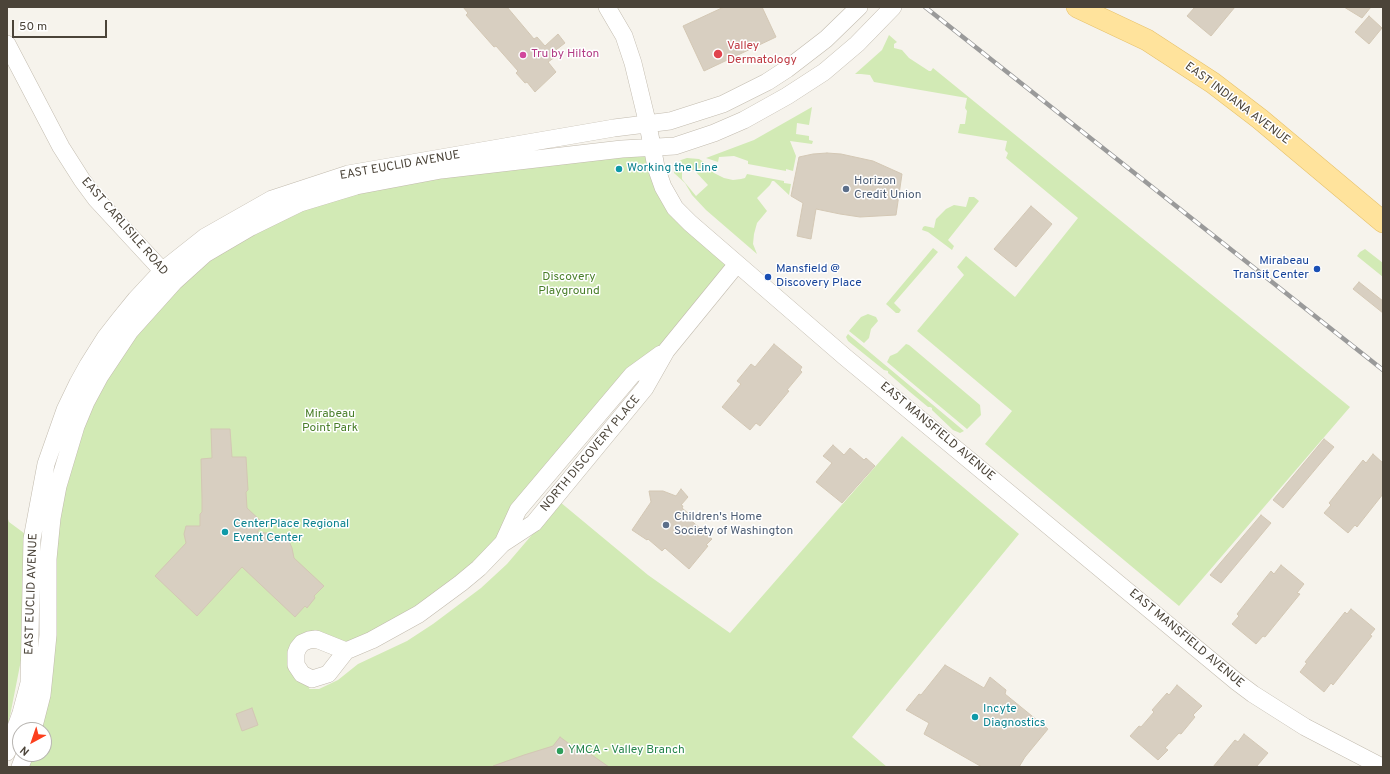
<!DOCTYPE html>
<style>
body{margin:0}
#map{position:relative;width:1390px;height:774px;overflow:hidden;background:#f6f3ec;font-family:Overpass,sans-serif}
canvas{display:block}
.frame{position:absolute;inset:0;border:8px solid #4b4439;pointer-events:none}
.north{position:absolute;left:12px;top:722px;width:40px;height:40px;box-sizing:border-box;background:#fff;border:1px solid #b7b4b0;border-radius:50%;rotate:220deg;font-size:11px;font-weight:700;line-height:16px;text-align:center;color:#4b4439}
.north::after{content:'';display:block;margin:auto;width:14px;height:18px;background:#fc3f1d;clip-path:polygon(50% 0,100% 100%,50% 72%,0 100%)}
.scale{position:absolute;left:12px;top:20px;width:95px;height:18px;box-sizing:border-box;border:2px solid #4b4439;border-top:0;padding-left:5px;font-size:12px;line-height:14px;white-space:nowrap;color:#4b4439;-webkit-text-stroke:3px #fff;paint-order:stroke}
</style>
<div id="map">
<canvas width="1390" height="774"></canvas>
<div class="frame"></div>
<div class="north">N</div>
<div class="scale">50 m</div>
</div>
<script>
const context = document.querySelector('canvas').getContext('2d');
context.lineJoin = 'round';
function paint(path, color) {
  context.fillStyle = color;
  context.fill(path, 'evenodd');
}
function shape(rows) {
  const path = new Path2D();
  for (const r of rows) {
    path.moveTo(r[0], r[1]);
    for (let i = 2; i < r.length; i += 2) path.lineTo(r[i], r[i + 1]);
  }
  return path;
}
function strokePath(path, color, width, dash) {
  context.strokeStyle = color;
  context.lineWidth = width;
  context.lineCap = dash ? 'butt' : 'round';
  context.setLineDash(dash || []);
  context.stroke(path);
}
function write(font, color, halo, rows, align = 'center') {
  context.font = font + ' Overpass,sans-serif';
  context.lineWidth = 3;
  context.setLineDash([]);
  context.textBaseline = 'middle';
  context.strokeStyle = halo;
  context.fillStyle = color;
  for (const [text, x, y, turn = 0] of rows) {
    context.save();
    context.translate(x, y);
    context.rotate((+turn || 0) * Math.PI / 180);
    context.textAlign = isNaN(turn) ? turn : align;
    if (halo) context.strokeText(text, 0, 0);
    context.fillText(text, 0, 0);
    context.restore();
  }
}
paint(shape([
 [889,35,897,42,894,44,894,48,902,50,909,58,929,71,931,71,933,68,1350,407,1179,606,985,444,1012,411,917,331,964,275,957,267,966,256,1015,297,1078,218,1006,158,1008,153,1005,150,1007,141,958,133,960,124,965,124,967,111,965,108,967,98,874,82,870,75,861,74,855,74,882,50],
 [812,107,809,125,797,123,796,134,809,136,809,140,813,141,812,144,790,141,796,156,793,171,786,169,786,171,748,164,748,161,734,156,719,157,718,162,706,158,754,140],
 [652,148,663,187,737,264,632,375,479,568,346,651,322,641,296,653,312,679,309,689,319,689,338,680,358,664,407,641,433,624,481,588,507,564,560,502,648,575,730,633,902,436,1019,534,852,737,887,767,20,767,25,754,44,754,44,730,33,730,52,518,100,376,205,254,356,186],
 [687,158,699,159,704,162,714,173,724,178,733,180,741,179,745,178,747,174,784,181,784,183,791,184,789,195,774,181,772,181,770,185,757,198,767,211,757,223,754,234,753,244,757,254,706,210,692,195,685,183,674,173,677,163,681,160],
 [686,168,694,170,708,185,696,196,682,179,682,172],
 [969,197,974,197,979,201,948,240,954,246,952,250,928,232,922,230,923,227,925,226,934,228,936,219,946,209,954,205,966,207],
 [933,248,938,252,894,303,901,310,899,313,896,313,886,304],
 [1365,249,1383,263,1383,277,1357,256,1360,252],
 [868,314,876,317,878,321,871,329,869,338,864,343,849,331,861,317],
 [848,334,951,420,964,431,960,433,953,430,932,410,932,408,930,407,928,407,910,392,888,373,888,371,884,370,848,341,846,337],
 [906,344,909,345,980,405,981,415,967,429,887,362,890,356,897,353],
 [7,516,9,522,32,539,24,645,7,731]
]), '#d2eab5');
const building = shape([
 [463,7,507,7,534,39,537,37,545,46,558,34,565,43,552,53,555,57,548,62,556,72,535,92,527,82,525,83,516,73,518,71,496,46,494,47,479,30,466,15,468,13,463,7],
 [724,7,762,7,776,37,704,71,683,26,724,7],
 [1195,7,1235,7,1211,36,1187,16,1195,7],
 [1344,7,1371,7,1362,18,1344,7],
 [1369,16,1382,28,1369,44,1355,32,1369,16],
 [827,153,841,154,873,161,902,174,896,215,860,217,840,214,816,209,811,239,797,236,803,203,791,196,799,157,813,154,827,153],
 [1031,206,1052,224,1016,267,994,249,1031,206],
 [1359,282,1383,301,1383,313,1353,289,1359,282],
 [774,344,802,367,800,370,802,372,787,390,789,391,760,426,756,423,750,430,722,407,741,384,737,381,751,364,755,367,774,344],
 [211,429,230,429,232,457,246,457,248,490,246,492,247,508,264,524,257,532,283,535,289,541,292,548,294,558,324,586,314,596,315,598,307,608,305,606,295,617,242,567,197,616,155,576,186,543,184,534,186,526,200,526,200,514,202,512,202,499,201,459,212,458,211,429],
 [1324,439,1334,447,1283,508,1273,500,1324,439],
 [833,445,844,455,850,448,864,460,866,458,875,466,842,503,816,482,832,463,823,456,833,445],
 [1373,454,1383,463,1383,494,1357,527,1355,525,1348,533,1324,513,1331,505,1329,503,1363,460,1366,463,1373,454],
 [681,489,688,497,681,505,683,506,682,508,689,514,686,516,712,539,706,545,708,546,689,569,665,548,662,551,648,539,647,540,632,530,651,502,649,491,663,491,676,496,681,489],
 [1261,515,1271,523,1221,583,1210,575,1261,515],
 [1281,565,1304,584,1297,593,1300,594,1265,637,1263,636,1256,644,1232,624,1239,616,1237,614,1271,571,1274,574,1281,565],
 [1351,609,1375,629,1370,635,1372,636,1333,685,1331,683,1324,692,1300,672,1307,663,1305,662,1345,612,1347,614,1351,609],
 [945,665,984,688,990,677,1006,690,1005,694,1048,729,1025,757,1019,767,982,767,924,734,929,723,906,710,919,694,921,695,945,665],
 [1177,685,1202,706,1193,715,1195,717,1181,734,1179,733,1165,748,1168,750,1158,760,1130,736,1139,726,1141,727,1154,712,1152,710,1167,693,1169,695,1177,685],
 [252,708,258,725,242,731,236,714,252,708],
 [1244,734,1268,753,1256,767,1213,767,1235,740,1238,742,1244,734],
 [560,737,572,746,589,753,609,767,494,767,493,766,524,755,553,746,560,737]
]);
paint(building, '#d8cfc1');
strokePath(building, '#d3c7b4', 1);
const minor = shape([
 [607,7,624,36,633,63,648,125,656,167,663,187,675,208,690,223,845,357,1237,682,1253,694,1305,727,1382,767],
 [7,44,61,147,82,180,96,199,170,279],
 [503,543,518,510,632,375,661,354],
 [346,651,316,639,309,640,302,643,298,648,296,653,296,665,302,674,312,679,328,674,346,651,372,640,419,614,461,583,479,568,502,544,534,523,645,388,666,351,737,264],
 [33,730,42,695,45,666,48,635,48,559,52,518,58,486,76,426,86,402,100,376,130,331,174,282,205,254,251,227,300,203,356,186,441,170,622,149,675,146,714,133,744,120,787,96,824,72,857,44,893,7],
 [7,752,21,713,29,683,32,539,46,464,65,410,78,383,88,365,105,338,119,320,136,299,162,271,205,237,272,199,348,174,614,128,670,121,723,104,767,82,787,69,826,39,859,7],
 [20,767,25,754]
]);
const major = shape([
 [1077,7,1147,40,1213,83,1260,119,1383,222]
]);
strokePath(minor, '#c2bbae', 18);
strokePath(major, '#e6c16a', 22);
strokePath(minor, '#fff', 17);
strokePath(major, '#ffe39c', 21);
const rail = shape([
 [925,7,1383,370]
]);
strokePath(rail, '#9a9a9a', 4.5);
strokePath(rail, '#fff', 3, [9]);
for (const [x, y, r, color] of [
 [718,54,5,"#e0444e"],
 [523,55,4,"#d1479c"],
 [619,169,4,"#0f9aa8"],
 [846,189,4,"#5c6f8a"],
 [1317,269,4,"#1a4fb4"],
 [768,277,4,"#1a4fb4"],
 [666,525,4,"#5c6f8a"],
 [225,532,4,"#0f9aa8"],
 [975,717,4,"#0f9aa8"],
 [560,751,4,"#2e9e5b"]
]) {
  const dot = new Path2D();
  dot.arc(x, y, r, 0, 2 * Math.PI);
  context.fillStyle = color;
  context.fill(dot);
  strokePath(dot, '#fff', 1.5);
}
write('12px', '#be3a42', '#fff', [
 ["Valley",727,47],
 ["Dermatology",727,61]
], 'left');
write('12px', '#b23c85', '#fff', [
 ["Tru by Hilton",531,55]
], 'left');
write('12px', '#4b4439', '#fff', [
 ["EAST INDIANA AVENUE",1237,104,37],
 ["EAST EUCLID AVENUE",400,166,-10],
 ["EAST CARLISILE ROAD",124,227,49],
 ["EAST MANSFIELD AVENUE",937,432,40],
 ["NORTH DISCOVERY PLACE",591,454,-50],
 ["EAST EUCLID AVENUE",32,594,-88],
 ["EAST MANSFIELD AVENUE",1186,639,40]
]);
write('12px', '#0d838f', '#fff', [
 ["Working the Line",627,169],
 ["CenterPlace Regional",233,525],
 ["Event Center",233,539],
 ["Incyte",983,710],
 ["Diagnostics",983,724]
], 'left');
write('12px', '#4e5e75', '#fff', [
 ["Horizon",854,182],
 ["Credit Union",854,196],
 ["Children's Home",674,518],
 ["Society of Washington",674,532]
], 'left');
write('12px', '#164399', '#fff', [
 ["Mirabeau",1309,262],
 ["Transit Center",1309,276],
 ["Mansfield @",776,270,"left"],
 ["Discovery Place",776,284,"left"]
], 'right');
write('12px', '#4a7f2a', '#fff', [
 ["Discovery",569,278],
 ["Playground",569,292],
 ["Mirabeau",330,415],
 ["Point Park",330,429]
]);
write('12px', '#27864d', '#fff', [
 ["YMCA - Valley Branch",568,751]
], 'left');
</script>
